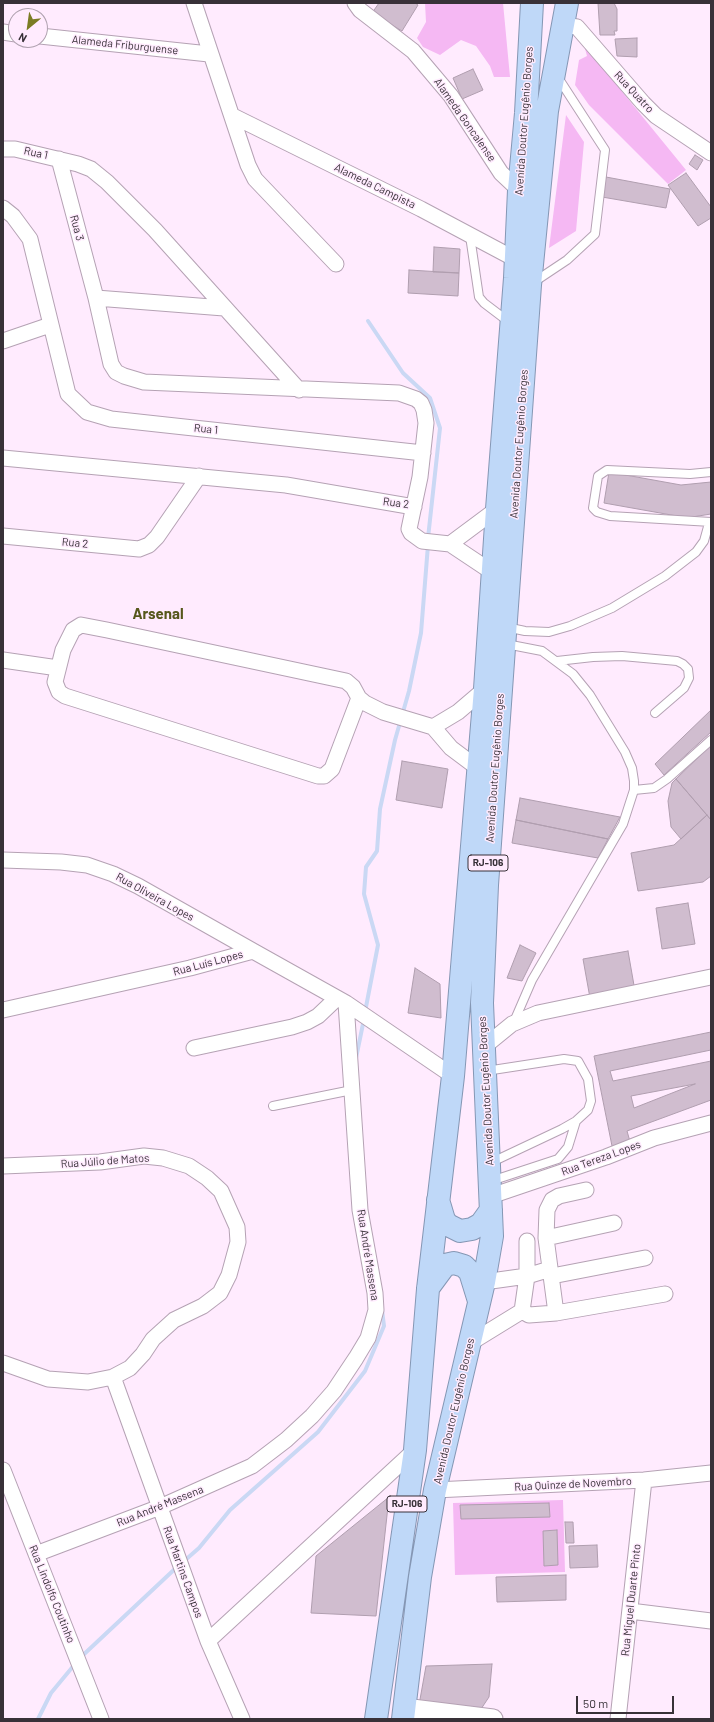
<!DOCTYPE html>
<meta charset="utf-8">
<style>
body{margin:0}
#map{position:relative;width:714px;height:1722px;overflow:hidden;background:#ffebfe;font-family:Barlow,sans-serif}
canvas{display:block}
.frame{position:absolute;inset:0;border:4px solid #383138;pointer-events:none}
.north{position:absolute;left:8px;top:8px;width:40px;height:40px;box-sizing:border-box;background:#ffebfe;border:1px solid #afa1af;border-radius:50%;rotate:209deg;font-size:11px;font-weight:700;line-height:16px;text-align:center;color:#383138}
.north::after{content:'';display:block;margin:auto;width:14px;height:18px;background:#7b7c24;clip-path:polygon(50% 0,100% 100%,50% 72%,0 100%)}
.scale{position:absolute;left:576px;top:1696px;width:98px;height:18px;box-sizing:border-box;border:2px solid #383138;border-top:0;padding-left:5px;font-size:12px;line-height:14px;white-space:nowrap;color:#383138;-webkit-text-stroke:3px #ffebfe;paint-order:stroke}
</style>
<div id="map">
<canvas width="714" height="1722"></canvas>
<div class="frame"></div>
<div class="north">N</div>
<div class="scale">50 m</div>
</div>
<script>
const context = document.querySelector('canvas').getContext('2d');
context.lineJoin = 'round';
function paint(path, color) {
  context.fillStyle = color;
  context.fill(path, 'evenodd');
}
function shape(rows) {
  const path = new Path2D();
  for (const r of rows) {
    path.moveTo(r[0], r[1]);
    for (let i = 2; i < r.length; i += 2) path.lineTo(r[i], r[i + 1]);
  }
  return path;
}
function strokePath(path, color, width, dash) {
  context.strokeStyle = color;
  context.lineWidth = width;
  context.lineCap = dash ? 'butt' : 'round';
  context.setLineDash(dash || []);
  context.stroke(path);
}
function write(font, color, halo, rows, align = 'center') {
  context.font = font + ' Barlow,sans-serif';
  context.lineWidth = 3;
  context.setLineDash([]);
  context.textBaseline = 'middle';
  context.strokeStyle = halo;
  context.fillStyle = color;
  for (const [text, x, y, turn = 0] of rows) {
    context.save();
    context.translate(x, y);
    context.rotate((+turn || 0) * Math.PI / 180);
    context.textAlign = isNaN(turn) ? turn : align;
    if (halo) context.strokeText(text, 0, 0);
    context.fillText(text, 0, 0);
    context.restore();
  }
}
paint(shape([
 [425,3,503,3,510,77,494,77,490,66,476,46,461,40,440,55,423,47,417,38,426,22],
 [584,45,686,170,668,184,589,105,575,85,579,60,587,56],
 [566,115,584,142,576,231,549,248],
 [563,1500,565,1572,455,1575,453,1503]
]), '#f5b8f3');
strokePath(shape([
 [368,321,403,373,430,398,440,428,428,538],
 [365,1012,378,945,364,894,366,867,377,851,380,809,395,740,409,691,421,633,428,545],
 [356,1058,364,1019],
 [183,1562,199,1548,230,1510,318,1432,365,1371,384,1326,382,1310],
 [81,1657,178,1566],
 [38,1719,51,1693,75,1664]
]), '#cad8f4', 4);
const building = shape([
 [379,3,415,3,418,5,402,31,372,13,379,3],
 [598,3,614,3,617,9,617,31,614,31,615,35,600,35,598,3],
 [637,38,637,57,617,56,615,39,637,38],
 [473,69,483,90,462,99,453,78,473,69],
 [695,155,703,160,697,170,689,164,695,155],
 [686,173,711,207,711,218,698,226,668,185,686,173],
 [606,177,670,189,666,208,602,197,606,177],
 [434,247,460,249,459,273,433,272,434,247],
 [409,270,459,273,458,296,408,293,409,270],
 [609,472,681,485,711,482,711,514,692,517,677,516,604,503,609,472],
 [711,710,711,732,664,775,655,764,711,710],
 [711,745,711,820,676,779,711,745],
 [402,761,448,769,442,808,396,800,402,761],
 [676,779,707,815,681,839,671,827,668,801,672,783,676,779],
 [520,798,620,817,608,839,516,820,520,798],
 [707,815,711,820,711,876,703,882,638,891,631,853,674,845,707,815],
 [516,820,608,839,598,858,512,843,516,820],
 [688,903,695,944,662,949,656,908,688,903],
 [520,945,536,953,522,981,507,978,520,945],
 [628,951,635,991,590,998,583,959,628,951],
 [415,968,440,984,441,1018,408,1013,415,968],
 [711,1032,711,1050,610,1071,613,1081,711,1061,711,1100,627,1131,631,1145,613,1151,594,1056,711,1032],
 [695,1084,634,1108,631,1096,695,1084],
 [389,1497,376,1616,311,1613,316,1556,389,1497],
 [549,1503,550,1517,461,1519,460,1505,549,1503],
 [565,1522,573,1522,574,1543,566,1543,565,1522],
 [557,1530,558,1565,544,1566,543,1531,557,1530],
 [597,1545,598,1567,570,1568,569,1546,597,1545],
 [566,1575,566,1600,497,1602,496,1577,566,1575],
 [492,1664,489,1697,479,1712,419,1705,426,1666,492,1664]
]);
paint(building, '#d0bdcf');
strokePath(building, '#b09eaf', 1);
const service = shape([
 [470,236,479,297,484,303,509,322],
 [534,282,567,260,595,234,605,150,557,76],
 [711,472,690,474,607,470,598,476,593,508,597,512,610,516,711,522],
 [506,627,525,631,549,632,570,626,612,608,665,576,696,552,704,541,709,523],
 [506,644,542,651,573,674,590,695,625,752,632,768,634,781,634,790,623,824,532,980,513,1024],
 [557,661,593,657,622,656,677,661,683,664,688,669,689,678,684,688,655,713],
 [634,790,654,788,667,779,711,740],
 [486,1071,564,1059,578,1061,588,1079,591,1101,588,1110,576,1121,562,1129,490,1163],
 [273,1106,352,1090],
 [491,1181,558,1159,568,1147,576,1121]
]);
const minor = shape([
 [194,3,248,165,255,179,336,264],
 [355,3,360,10,413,51,451,96,501,173,519,190],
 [564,25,577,27,643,103,656,116,711,153],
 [3,32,16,34],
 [40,36,209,54],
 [233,116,421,209,515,259],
 [3,149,15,149,78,164,91,169,107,182,155,230,299,390],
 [59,159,96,298,111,364,116,372,124,376,144,382,399,393,416,399,421,403,424,410,426,423,420,477,409,529,411,533,422,541,450,544,492,572],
 [3,208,13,216,30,239,68,394,87,412,111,419,423,453],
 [96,298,224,308],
 [3,341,50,325],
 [3,458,286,485,414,507],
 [3,536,139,549,149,545,157,537,199,476],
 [450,544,497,509],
 [3,660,58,668],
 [359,698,332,769,324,776,318,776,65,696,59,692,55,682,63,650,73,630,81,625,107,630,346,681,353,687,359,698,365,703,383,712,433,727,451,748,479,769],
 [433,727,458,712,485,689],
 [3,860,61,862,87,865,113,874,138,886,253,951],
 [3,1010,190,968,253,951,346,1003,453,1076],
 [485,1046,512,1024,538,1013,711,977],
 [194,1048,292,1027,307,1022,318,1016,337,998],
 [3,1166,100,1162,144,1156,163,1158,189,1166,207,1178,221,1191,237,1227,238,1242,229,1275,220,1293,203,1306,174,1320,153,1339,143,1354,130,1368,113,1377,88,1382,48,1379,3,1363],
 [491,1196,606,1157,654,1138,711,1123],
 [546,1238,614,1223],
 [527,1241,527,1276,522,1311,529,1315,556,1313,665,1294],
 [552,1276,645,1258],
 [484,1282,527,1276,550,1269],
 [556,1313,546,1238,547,1210,552,1200,559,1196,586,1190],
 [470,1343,522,1311],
 [113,1377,208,1641,242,1719],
 [3,1470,101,1719],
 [435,1490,644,1480,711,1473],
 [36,1554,160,1507,252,1466,286,1440,312,1416,334,1391,356,1358,368,1338,376,1310,375,1293,360,1210,346,1003],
 [630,1611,711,1621],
 [208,1641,415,1450],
 [618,1719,644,1480]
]);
const tertiary = shape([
 [404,1708,493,1719]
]);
const trunk = shape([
 [438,1200,444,1220,448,1225,460,1231,472,1229,481,1224,491,1210],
 [428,1288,445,1265,454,1263,464,1266,470,1272,479,1301],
 [376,1719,415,1450,428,1289,453,1076,485,689,497,509,515,278,519,190,526,113,532,3],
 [403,1719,420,1577,435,1490,484,1282,492,1236,482,1003,487,885,530,285,547,111,567,3]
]);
strokePath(service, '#b5a2b4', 10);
strokePath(minor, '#b5a2b4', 17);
strokePath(tertiary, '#b5a2b4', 21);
strokePath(trunk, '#8597b4', 24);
strokePath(service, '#fff', 8);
strokePath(minor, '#fff', 15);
strokePath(tertiary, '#fff', 19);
strokePath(trunk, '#bfd8f8', 22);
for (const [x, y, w] of [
 [488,863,40],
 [407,1504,40]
]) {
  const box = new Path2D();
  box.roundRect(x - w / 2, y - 8, w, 16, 3);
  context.fillStyle = '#ffebfe';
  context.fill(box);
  strokePath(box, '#383138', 1);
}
write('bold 10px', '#383138', null, [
 ["RJ-106",488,863],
 ["RJ-106",407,1504]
]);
write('11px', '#383138', '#ffebfe', [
 ["Alameda Friburguense",125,45,6],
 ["Rua Quatro",634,92,47],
 ["Alameda Goncalense",465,120,55],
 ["Avenida Doutor Eugênio Borges",524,121,-86],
 ["Rua 1",36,153,12],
 ["Alameda Campista",375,186,26],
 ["Rua 3",77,228,75],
 ["Rua 1",206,429,6],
 ["Avenida Doutor Eugênio Borges",519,444,-86],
 ["Rua 2",396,503,7],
 ["Rua 2",75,543,5],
 ["Avenida Doutor Eugênio Borges",495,768,-86],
 ["Rua Oliveira Lopes",155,897,29],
 ["Rua Luís Lopes",208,963,-15],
 ["Avenida Doutor Eugênio Borges",486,1091,-93],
 ["Rua Tereza Lopes",601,1158,-20],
 ["Rua Júlio de Matos",105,1161,-4],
 ["Rua André Massena",368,1255,81],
 ["Avenida Doutor Eugênio Borges",454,1411,-77],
 ["Rua Quinze de Novembro",573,1484,-3],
 ["Rua André Massena",160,1506,-22],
 ["Rua Martins Campos",183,1572,70],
 ["Rua Lindolfo Coutinho",52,1594,68],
 ["Rua Miguel Duarte Pinto",631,1600,-84]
]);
write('bold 15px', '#56571b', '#ffebfe', [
 ["Arsenal",158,614]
]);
</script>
